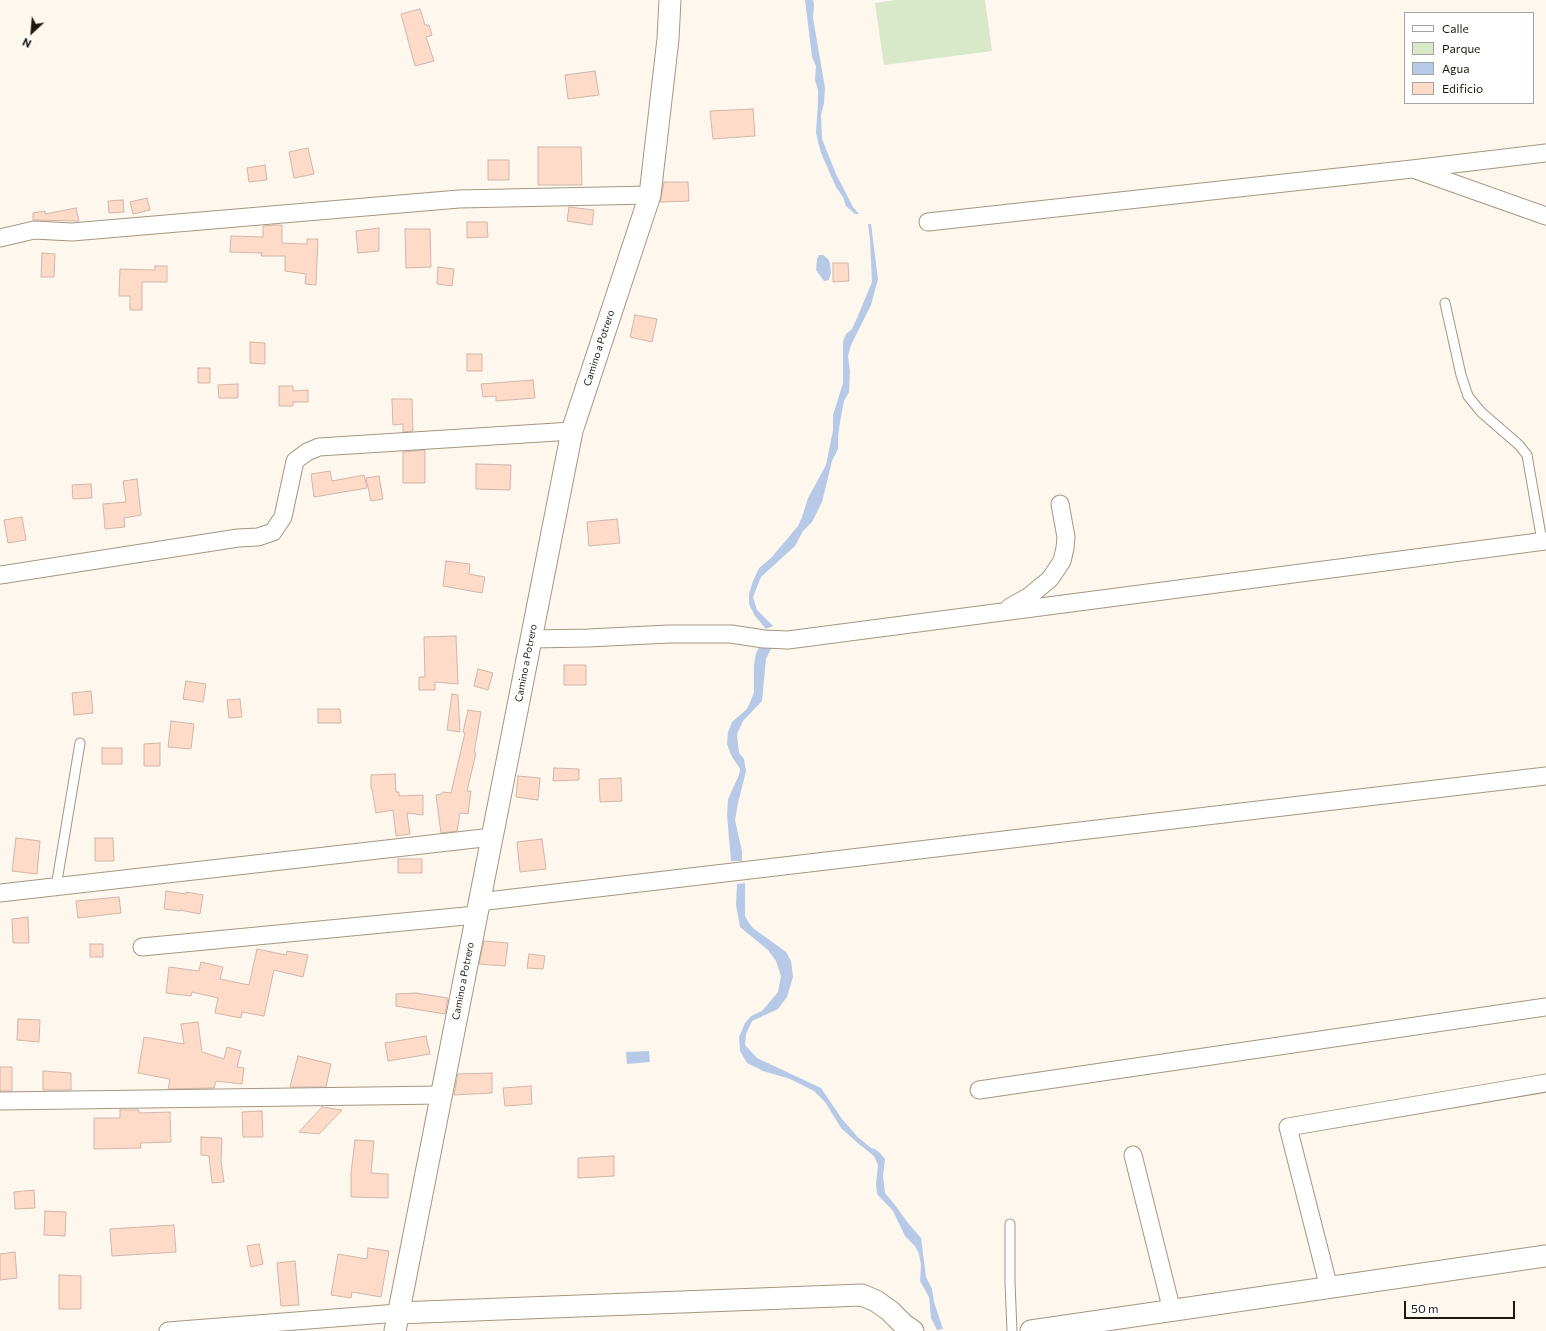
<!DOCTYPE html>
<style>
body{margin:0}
#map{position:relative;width:1546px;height:1331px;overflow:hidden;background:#fdf7ee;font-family:Commissioner,sans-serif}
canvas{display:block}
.legend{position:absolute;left:1404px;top:12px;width:130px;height:92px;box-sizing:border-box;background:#fff;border:1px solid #a5a39f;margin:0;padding:5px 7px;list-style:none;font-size:12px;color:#1d1810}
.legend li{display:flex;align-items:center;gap:8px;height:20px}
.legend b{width:20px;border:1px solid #a5a39f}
.north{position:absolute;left:12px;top:12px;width:40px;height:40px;-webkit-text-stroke:3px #fff;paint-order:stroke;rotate:206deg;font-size:11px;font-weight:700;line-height:16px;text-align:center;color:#1d1810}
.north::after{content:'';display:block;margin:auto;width:14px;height:18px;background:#1d1810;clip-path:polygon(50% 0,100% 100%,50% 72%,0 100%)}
.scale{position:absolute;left:1404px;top:1301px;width:111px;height:18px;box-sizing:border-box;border:2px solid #1d1810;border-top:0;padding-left:5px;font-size:12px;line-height:14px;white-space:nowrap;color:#1d1810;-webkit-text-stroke:3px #fff;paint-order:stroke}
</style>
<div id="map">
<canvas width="1546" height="1331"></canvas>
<ul class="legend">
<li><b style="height:5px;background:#fff"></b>Calle</li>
<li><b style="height:11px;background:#d8e8c8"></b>Parque</li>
<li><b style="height:11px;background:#b6cae7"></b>Agua</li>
<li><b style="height:11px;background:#fedac9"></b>Edificio</li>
</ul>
<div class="north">N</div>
<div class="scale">50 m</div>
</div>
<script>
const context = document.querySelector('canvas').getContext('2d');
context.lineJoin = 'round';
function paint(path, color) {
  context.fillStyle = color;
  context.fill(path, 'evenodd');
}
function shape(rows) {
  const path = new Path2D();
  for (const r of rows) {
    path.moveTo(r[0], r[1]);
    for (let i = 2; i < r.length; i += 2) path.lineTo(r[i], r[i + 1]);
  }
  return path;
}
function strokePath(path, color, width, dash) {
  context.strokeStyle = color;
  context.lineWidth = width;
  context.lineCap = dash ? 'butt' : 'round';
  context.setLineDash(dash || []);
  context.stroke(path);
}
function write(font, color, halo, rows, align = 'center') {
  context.font = font + ' Commissioner,sans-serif';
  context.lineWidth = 3;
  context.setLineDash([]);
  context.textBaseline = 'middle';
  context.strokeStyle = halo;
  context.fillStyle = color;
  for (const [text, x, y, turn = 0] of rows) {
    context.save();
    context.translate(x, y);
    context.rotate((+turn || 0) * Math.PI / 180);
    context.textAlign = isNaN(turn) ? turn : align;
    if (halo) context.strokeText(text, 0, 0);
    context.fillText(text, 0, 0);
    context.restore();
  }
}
paint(shape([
 [896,0,985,0,992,51,884,65,875,3]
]), '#d8e8c8');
paint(shape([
 [805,0,813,0,814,4,813,18,825,88,824,103,821,115,822,139,836,174,853,207,859,214,855,214,846,206,843,197,836,187,821,153,816,133,818,103,818,90,815,80,816,66,812,57],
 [868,224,871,224,878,279,871,305,851,345,848,356,850,371,849,392,844,401,840,422,838,437,838,449,832,461,822,502,812,522,803,531,795,546,761,577,753,597,757,610,773,626,766,629,755,616,749,604,749,594,753,581,759,568,771,558,798,526,802,517,808,498,826,465,833,430,833,415,843,383,843,341,846,334,852,329,857,318,872,282,870,239],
 [819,255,823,255,828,259,830,263,831,273,829,280,824,281,816,270,817,259],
 [761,644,773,645,766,659,762,701,743,721,737,734,739,753,744,759,746,771,738,803,735,820,742,851,742,861,731,861,727,815,728,799,739,775,740,769,731,755,727,744,728,732,732,722,747,709,754,693,754,665,756,653],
 [745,883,745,916,749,923,753,928,786,952,791,961,793,977,787,997,778,1009,752,1021,746,1034,745,1045,757,1058,821,1088,842,1119,864,1144,861,1146,841,1128,825,1102,814,1091,790,1079,763,1071,747,1063,740,1051,739,1037,745,1023,751,1016,762,1011,778,992,781,976,776,961,768,950,740,927,736,905,737,884],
 [649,1051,650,1062,627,1064,626,1052],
 [873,1148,879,1152,885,1159,883,1176,885,1193,895,1205,908,1223,921,1238,926,1277,932,1289,934,1302,943,1329,937,1330,931,1318,929,1297,920,1281,921,1265,919,1254,915,1246,905,1236,893,1211,877,1194,876,1184,878,1165,874,1156,870,1151]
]), '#b6cae7');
strokePath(shape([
 [859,1141,875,1154]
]), '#b6cae7', 4.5);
const building = shape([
 [420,9,425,25,429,25,432,35,426,37,434,61,415,66,401,14,420,9],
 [595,71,599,95,568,99,565,75,595,71],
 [753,109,755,136,713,139,710,111,753,109],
 [538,147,581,147,582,185,538,185,538,147],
 [308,148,314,174,294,178,289,152,308,148],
 [488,160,509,160,509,180,488,180,488,160],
 [265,165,267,180,249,182,247,168,265,165],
 [664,182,688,182,689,201,660,202,664,182],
 [147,198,150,210,133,214,130,202,147,198],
 [123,200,124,212,109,213,108,201,123,200],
 [569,207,594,210,592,225,567,221,569,207],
 [76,208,79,221,33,220,33,213,45,211,45,214,76,208],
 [467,222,487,222,488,237,467,238,467,222],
 [274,225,282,225,282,243,307,244,307,239,318,239,316,285,305,284,306,274,285,271,285,256,261,256,262,253,230,252,231,236,263,237,263,226,274,225],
 [379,228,379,251,358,253,356,231,379,228],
 [405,229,430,229,431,267,406,268,405,229],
 [42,253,55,254,54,277,41,277,42,253],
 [833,263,848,263,849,281,833,282,833,263],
 [155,266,167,266,167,282,142,282,142,310,130,310,130,296,119,296,120,269,155,270,155,266],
 [438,267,454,269,452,286,437,284,438,267],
 [635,315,657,319,652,342,630,337,635,315],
 [250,342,265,343,265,364,250,363,250,342],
 [467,354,482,354,482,371,467,371,467,354],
 [198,368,210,368,210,383,198,383,198,368],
 [533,380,535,398,496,401,496,396,483,397,481,384,533,380],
 [238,384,238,398,219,398,218,385,238,384],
 [279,386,293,386,293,391,308,390,308,402,293,402,293,406,279,406,279,386],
 [392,399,412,399,413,431,403,432,403,424,393,425,392,399],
 [425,450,425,483,403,483,403,452,425,450],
 [476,464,511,465,510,490,476,489,476,464],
 [330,471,332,481,364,475,367,488,314,497,311,474,330,471],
 [379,476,383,499,371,501,366,478,379,476],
 [137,479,141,515,124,518,125,527,105,529,103,504,126,502,123,481,137,479],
 [91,484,92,498,73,499,72,485,91,484],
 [22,517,26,540,8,543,4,520,22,517],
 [617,519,620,543,589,546,587,522,617,519],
 [446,561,470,564,469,574,485,577,482,593,443,586,446,561],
 [456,636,458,684,435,682,435,690,419,690,419,677,425,677,424,637,456,636],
 [564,665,586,665,586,685,564,685,564,665],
 [478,669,493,673,488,690,474,686,478,669],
 [186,681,206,684,203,702,183,699,186,681],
 [91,691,93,713,74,715,72,693,91,691],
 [452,694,458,695,460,732,447,730,452,694],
 [240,699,242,717,229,718,227,700,240,699],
 [318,709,340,709,341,723,318,723,318,709],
 [468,710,481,712,474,753,476,753,467,791,471,791,468,814,460,813,457,831,441,833,436,795,442,794,443,792,451,793,465,733,463,732,468,710],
 [171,721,194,724,191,749,168,747,171,721],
 [160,743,160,766,144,766,144,744,160,743],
 [102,748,122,748,122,764,102,764,102,748],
 [554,768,579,769,579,780,553,781,554,768],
 [395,774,396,792,399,792,399,796,423,795,423,815,407,813,410,834,396,836,393,810,376,813,372,789,371,789,371,775,395,774],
 [518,776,540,778,538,800,516,797,518,776],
 [621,778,622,801,600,802,599,779,621,778],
 [16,838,40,841,37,874,12,871,16,838],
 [95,838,113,838,114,861,95,861,95,838],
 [542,839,546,869,520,872,517,842,542,839],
 [398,859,422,859,422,873,398,873,398,859],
 [166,891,186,894,186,892,203,895,200,914,180,910,180,911,164,909,166,891],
 [119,897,121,913,78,918,76,901,119,897],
 [28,917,29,943,13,943,12,919,28,917],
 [484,941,508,943,505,966,479,964,484,941],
 [90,944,103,944,103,957,90,957,90,944],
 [257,949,286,955,287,951,308,955,303,977,274,970,264,1016,242,1012,241,1018,215,1013,218,998,192,992,191,996,166,993,169,967,199,971,201,962,223,967,220,979,249,985,257,949],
 [529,954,545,956,543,969,527,968,529,954],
 [416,993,448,998,445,1014,396,1006,396,994,416,993],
 [18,1019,40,1020,39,1042,17,1040,18,1019],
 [198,1022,202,1052,224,1059,227,1047,241,1051,237,1067,244,1068,242,1084,216,1081,214,1088,168,1089,170,1079,138,1073,144,1037,184,1044,181,1024,198,1022],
 [426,1036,430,1054,388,1061,385,1043,426,1036],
 [298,1056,331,1064,326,1087,290,1087,298,1056],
 [0,1067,12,1067,12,1091,0,1091,0,1067],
 [43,1071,71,1073,71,1090,43,1090,43,1071],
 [492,1073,492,1093,454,1095,458,1074,492,1073],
 [531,1086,532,1104,505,1106,503,1088,531,1086],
 [322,1107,342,1110,319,1134,299,1132,322,1107],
 [120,1110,139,1110,139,1113,170,1112,171,1142,140,1143,141,1148,94,1149,94,1118,120,1118,120,1110],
 [262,1111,263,1137,243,1137,242,1112,262,1111],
 [201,1137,222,1138,221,1161,224,1182,212,1183,209,1156,201,1155,201,1137],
 [355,1140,374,1141,371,1173,388,1174,388,1198,351,1197,351,1173,355,1140],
 [614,1156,614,1176,578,1178,578,1158,614,1156],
 [34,1190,35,1208,15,1209,14,1192,34,1190],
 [45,1211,66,1212,65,1236,44,1235,45,1211],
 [174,1225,176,1252,112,1256,110,1229,174,1225],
 [259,1244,263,1264,251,1267,247,1246,259,1244],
 [368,1248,389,1251,381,1297,352,1292,351,1298,331,1295,338,1254,367,1259,368,1248],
 [15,1252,17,1278,0,1280,0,1254,15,1252],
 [295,1261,299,1305,281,1306,277,1263,295,1261],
 [59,1275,81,1276,81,1309,59,1309,59,1275]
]);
paint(building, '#fedac9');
strokePath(building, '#d0b6aa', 1);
const service = shape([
 [1445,303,1461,375,1468,396,1481,412,1519,445,1527,455,1542,541],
 [56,887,80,743],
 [1010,1224,1010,1282,1012,1331]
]);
const minor = shape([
 [1416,170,1546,216],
 [928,222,1412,169,1546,153],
 [0,238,34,230,72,232,459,199,650,195],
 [0,575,238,538,258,537,273,532,283,517,295,461,307,452,319,447,572,431],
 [1010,607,1028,597,1050,579,1062,561,1065,548,1066,537,1060,504],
 [531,639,588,638,669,634,731,634,764,639,788,640,1546,541],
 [0,893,492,837],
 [479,902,1546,776],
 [142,947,476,915],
 [979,1090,1546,1007],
 [0,1101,441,1095],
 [1133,1155,1172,1311],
 [1329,1288,1288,1127,1546,1083],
 [168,1331,398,1313]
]);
const tertiary = shape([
 [398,1313,862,1295,876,1301,890,1311,903,1324,913,1331],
 [395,1331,572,431,650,195,668,39,670,0],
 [1031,1331,1546,1256]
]);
strokePath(service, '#a59681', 11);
strokePath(minor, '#a59681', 19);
strokePath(tertiary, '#a59681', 23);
strokePath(service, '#fff', 9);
strokePath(minor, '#fff', 17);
strokePath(tertiary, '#fff', 21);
write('10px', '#1d1810', '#fff', [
 ["Camino a Potrero",599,348,-72],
 ["Camino a Potrero",526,663,-79],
 ["Camino a Potrero",463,981,-79]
]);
</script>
